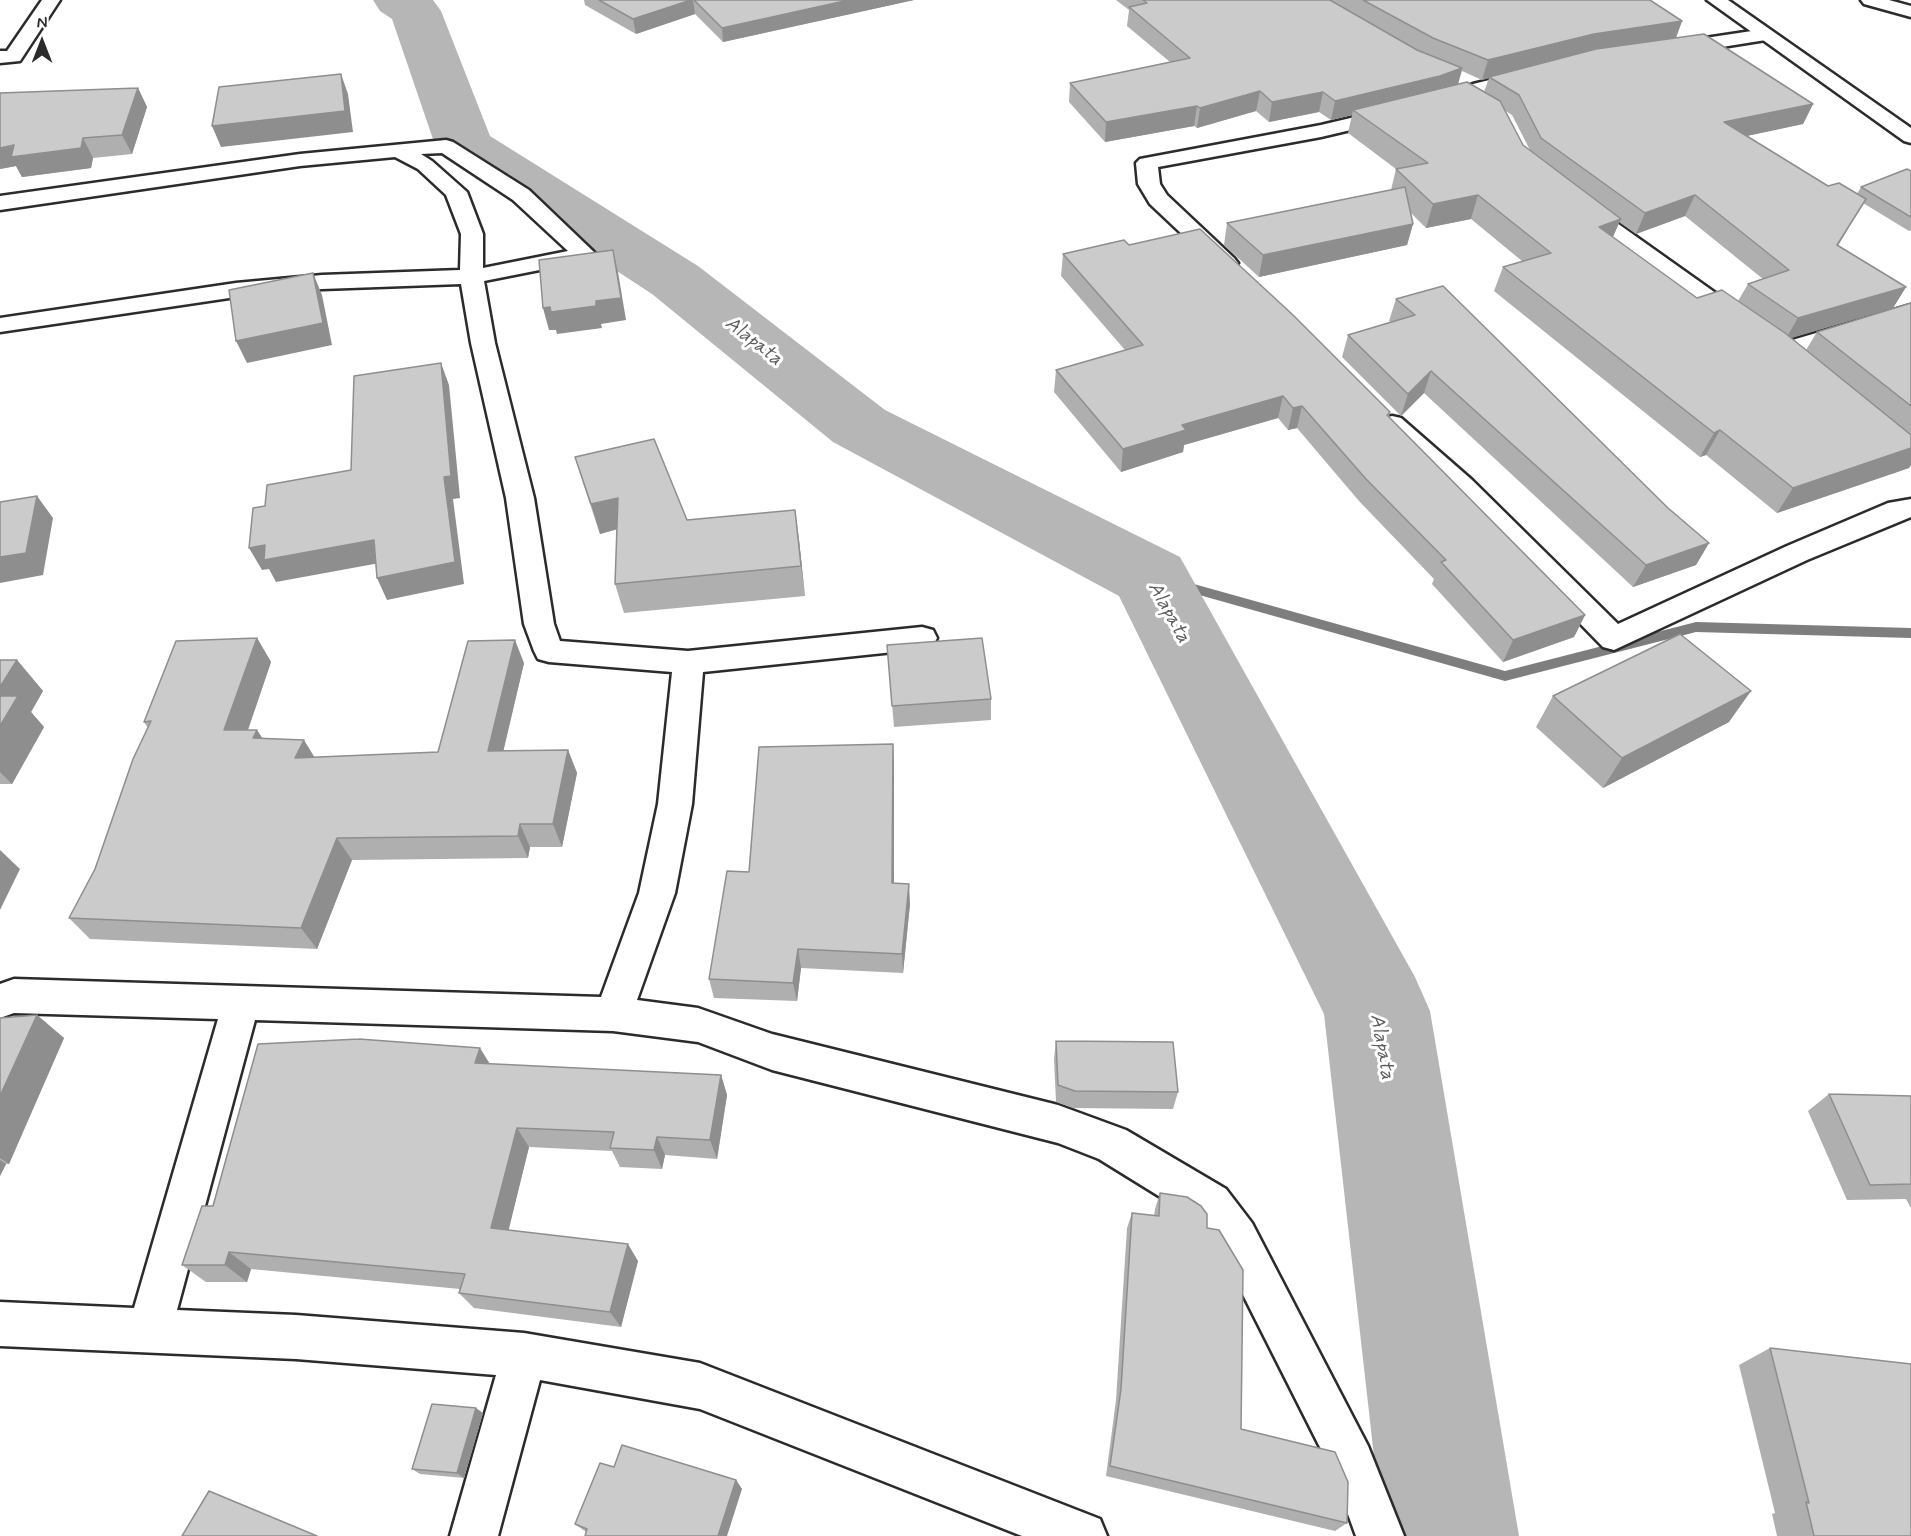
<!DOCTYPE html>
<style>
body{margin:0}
#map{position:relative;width:1911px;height:1536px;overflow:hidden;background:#fff;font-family:Mynerve,sans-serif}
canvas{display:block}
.north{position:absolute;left:12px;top:12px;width:60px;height:60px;-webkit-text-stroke:4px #fff;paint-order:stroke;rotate:0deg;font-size:16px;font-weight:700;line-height:24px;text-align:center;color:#2b2b2b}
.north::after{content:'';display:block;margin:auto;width:21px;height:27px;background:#2b2b2b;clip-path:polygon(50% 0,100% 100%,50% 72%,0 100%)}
</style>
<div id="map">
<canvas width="1911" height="1536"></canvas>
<div class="north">N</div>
</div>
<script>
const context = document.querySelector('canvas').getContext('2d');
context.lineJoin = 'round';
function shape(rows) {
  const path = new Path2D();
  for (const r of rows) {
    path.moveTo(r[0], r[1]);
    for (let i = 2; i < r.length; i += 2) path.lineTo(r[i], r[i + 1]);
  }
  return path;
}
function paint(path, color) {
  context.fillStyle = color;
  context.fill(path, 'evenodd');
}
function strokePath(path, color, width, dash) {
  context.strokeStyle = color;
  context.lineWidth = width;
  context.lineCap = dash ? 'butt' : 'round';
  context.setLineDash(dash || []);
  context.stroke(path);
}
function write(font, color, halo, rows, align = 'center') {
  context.font = font + ' Mynerve,sans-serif';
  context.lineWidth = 6;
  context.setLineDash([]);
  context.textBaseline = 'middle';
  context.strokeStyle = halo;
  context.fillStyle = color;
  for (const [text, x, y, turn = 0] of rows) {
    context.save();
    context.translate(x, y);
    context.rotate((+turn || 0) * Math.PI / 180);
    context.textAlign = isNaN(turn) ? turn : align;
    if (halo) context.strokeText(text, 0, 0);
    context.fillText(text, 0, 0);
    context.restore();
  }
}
paint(shape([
 [1151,572,1505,671,1696,622,1911,628,1911,638,1696,632,1505,681,1146,580,1144,577,1146,574,1151,572]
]), '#7e7e7e');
paint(shape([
 [373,0,433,0,441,11,490,136,698,266,885,410,1180,557,1415,977,1430,1011,1519,1536,1383,1536,1324,1014,1119,596,833,442,652,294,443,157,435,145,392,19,380,11,373,0]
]), '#b6b6b6');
const minor = shape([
 [42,0,60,0,20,61,0,63,0,51,7,51,42,0],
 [1861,0,1889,0,1911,6,1911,17,1864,4,1861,0],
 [1765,29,1774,35,1772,39,1672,55,1663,49,1672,43,1765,29],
 [1530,70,1540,76,1537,80,1487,92,1448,107,1321,137,1158,167,1160,184,1167,195,1234,258,1238,263,1234,268,1218,268,1150,204,1138,184,1136,163,1140,159,1321,125,1435,98,1473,84,1530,70],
 [446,140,453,142,529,190,596,254,593,259,585,261,484,281,495,343,534,498,554,624,560,641,688,651,922,627,933,630,937,638,933,646,922,649,703,672,692,804,675,893,637,1000,698,1008,772,1034,1058,1105,1126,1130,1226,1189,1252,1223,1368,1446,1404,1536,1356,1536,1333,1473,1222,1253,1196,1219,1099,1159,1058,1143,772,1070,698,1042,613,1031,255,1020,177,1310,296,1315,524,1333,700,1363,1100,1519,1107,1536,1022,1536,700,1409,540,1380,498,1536,450,1536,496,1375,296,1359,0,1346,0,1302,134,1308,218,1019,14,1013,0,1018,0,984,14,979,601,997,639,893,658,804,672,672,549,662,538,659,534,651,524,624,506,498,471,343,461,284,322,289,236,297,0,332,0,318,236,283,322,275,460,270,461,234,446,195,418,169,395,157,300,166,0,210,0,196,300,154,446,140],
 [442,153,513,200,568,251,483,268,483,234,467,192,432,161,421,154,442,153],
 [1578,199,1586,201,1748,316,1751,321,1748,326,1739,328,1730,326,1570,211,1567,206,1570,201,1578,199],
 [1911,305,1911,320,1781,358,1772,356,1769,351,1772,346,1911,305],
 [1392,416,1401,418,1472,480,1618,624,1787,546,1888,503,1911,499,1911,517,1807,560,1614,650,1603,647,1452,492,1383,430,1379,424,1383,418,1392,416]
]);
const secondary = shape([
 [1707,0,1728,0,1911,128,1911,143,1904,141,1707,0]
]);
strokePath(minor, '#2b2b2b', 5);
strokePath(secondary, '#2b2b2b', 5);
paint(minor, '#fff');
paint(secondary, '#fff');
paint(shape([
 [584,0,914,0,723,42,695,14,636,34,585,5],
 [1116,0,1650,0,1682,21,1676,38,1813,104,1803,124,1746,136,1828,186,1857,194,1861,187,1911,171,1911,230,1909,231,1863,203,1838,246,1906,287,1893,308,1790,338,1806,350,1817,332,1911,303,1911,465,1909,468,1777,513,1706,455,1700,457,1494,291,1503,267,1522,261,1471,219,1426,228,1411,213,1413,224,1407,245,1259,277,1224,245,1227,223,1391,190,1396,169,1348,133,1352,115,1331,120,1319,112,1269,122,1256,111,1197,128,1194,126,1105,142,1069,102,1070,83,1170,62,1127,26,1129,10],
 [1462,71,1482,80,1489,78,1484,92,1458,84],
 [1504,110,1512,115,1530,150,1523,145],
 [1685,216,1763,279,1748,284,1738,301,1697,298,1613,237,1619,222,1636,234],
 [138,88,147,107,132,154,93,158,91,168,22,177,16,166,0,169,0,93],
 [1129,245,1390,412,1389,417,1585,615,1574,637,1503,662,1432,584,1434,579,1359,501,1297,428,1288,430,1278,418,1184,445,1183,452,1121,472,1054,392,1056,370,1125,350,1061,276,1063,254],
 [1396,299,1668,508,1709,543,1696,565,1633,587,1424,393,1401,416,1342,357,1348,335,1391,322,1389,321],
 [575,457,687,520,799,540,805,596,624,613,615,584,617,529,600,534,584,486],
 [257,638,271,662,248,730,257,730,262,738,315,757,438,752,524,663,503,751,568,750,577,773,562,847,530,847,528,858,352,860,317,949,90,939,69,918,95,869,148,728,144,722],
 [887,645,991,699,991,720,894,727],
 [0,660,17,660,43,691,31,712,44,727,12,784,0,784],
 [1553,696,1729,722,1603,788,1536,727],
 [893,744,894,765,894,883,910,904,903,973,801,968,797,1001,714,998,709,979,749,872],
 [37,1015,64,1038,9,1164,6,1164,0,1176,0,1018],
 [1056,1041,1178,1092,1173,1109,1073,1108,1056,1102,1054,1059],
 [490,1064,721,1075,727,1095,717,1159,665,1155,662,1169,620,1167,612,1151,529,1147,508,1230,638,1261,621,1327,474,1308,459,1293,460,1289,251,1269,247,1282,206,1282,182,1265,213,1206],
 [1829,1094,1911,1096,1911,1208,1906,1199,1847,1200,1808,1111],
 [1160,1193,1207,1228,1241,1429,1347,1523,1335,1531,1106,1476,1116,1400,1127,1228,1132,1213,1154,1216,1155,1209],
 [1770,1348,1911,1536,1777,1536,1772,1514,1775,1513,1739,1365],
 [483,1413,464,1478,420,1474,412,1469],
 [614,1467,736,1480,742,1489,586,1532,575,1524]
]), '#afafaf');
paint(shape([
 [691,0,693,0,695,14,636,34,633,19],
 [849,0,914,0,723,42,722,28],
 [1682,21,1675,40,1489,77,1489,78,1482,80,1488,60,1594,34],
 [1462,68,1457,88,1353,110,1352,115,1331,120,1335,101],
 [341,74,348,94,353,132,221,147,212,126],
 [138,88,147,107,132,154,122,135],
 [1260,91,1256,111,1197,128,1200,108],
 [1323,92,1319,112,1269,122,1272,102],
 [1813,104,1803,124,1714,143,1724,122],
 [1197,106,1194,126,1105,142,1106,122],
 [83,138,93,158,91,168,22,177,16,166,0,169,0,148],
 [1478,195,1471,219,1426,228,1433,204],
 [1695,195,1685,216,1636,234,1645,213],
 [1621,219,1610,243,1599,227],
 [1413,224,1407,245,1259,277,1263,255],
 [613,250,618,272,626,320,601,324,602,328,557,334,556,330,549,330,543,308,596,301],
 [313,273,322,295,332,345,247,363,236,341],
 [1906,287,1893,308,1785,340,1798,318],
 [441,363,449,385,460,498,453,499,464,584,387,600,377,578,444,477],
 [1431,371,1424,393,1401,416,1408,394],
 [1283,396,1278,418,1184,445,1183,452,1121,472,1123,449,1182,425],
 [1302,406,1297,428,1288,430,1293,408],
 [1720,430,1706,455,1700,457,1714,433],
 [1911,448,1911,465,1909,468,1777,513,1793,488],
 [37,496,53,518,43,575,0,583,0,557],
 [618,498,625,527,600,534,591,504],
 [795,510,799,540,805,596,801,566],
 [374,540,385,562,276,582,269,569,262,570,249,548,265,545],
 [1709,543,1696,565,1633,587,1646,565],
 [1585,615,1574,637,1503,662,1513,640],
 [257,638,271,662,240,753,224,730],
 [515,640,524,663,498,774,488,751],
 [17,660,43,691,31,712,44,727,12,784,0,772,0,687],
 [1751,691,1729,722,1603,788,1622,758],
 [257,730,272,753,253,738],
 [304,740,318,763,295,758],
 [893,744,894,765,894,903,892,883],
 [568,750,577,773,562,847,553,824],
 [520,824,530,847,528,858,518,836],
 [337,838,352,860,317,949,301,928],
 [0,850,20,869,0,910],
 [909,884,910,904,903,973,902,954],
 [798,949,801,968,797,1001,793,983],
 [37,1015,64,1038,9,1164,0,1158,0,1096],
 [480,1048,493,1069,475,1063],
 [721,1075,727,1095,717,1159,710,1140],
 [517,1128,529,1147,505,1245,491,1228],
 [657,1137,665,1155,662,1169,654,1150],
 [0,1160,6,1164,0,1176],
 [628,1244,638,1261,621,1327,610,1312],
 [229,1252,251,1269,247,1282,225,1265],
 [476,1408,483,1413,464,1478,457,1473],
 [736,1480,742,1489,727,1536,718,1536]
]), '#8e8e8e');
const building = shape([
 [599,0,691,0,633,19,599,0],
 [694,0,849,0,722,28,694,0],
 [1143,0,1330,0,1417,50,1462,68,1440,76,1335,101,1323,92,1272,102,1260,91,1200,108,1197,106,1106,122,1070,83,1190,58,1129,7,1147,3,1143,0],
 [1363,0,1650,0,1682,21,1594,34,1488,60,1433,38,1363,0],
 [1704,34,1813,104,1724,122,1828,186,1839,183,1866,199,1837,245,1906,287,1798,318,1748,284,1789,270,1695,195,1645,213,1541,138,1519,95,1489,77,1596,49,1704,34],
 [341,74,345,111,212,126,219,87,341,74],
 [1467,82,1500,101,1523,145,1621,219,1599,227,1697,298,1722,290,1785,333,1911,435,1911,448,1793,488,1720,430,1714,433,1503,267,1551,253,1478,195,1433,204,1396,169,1428,163,1353,110,1467,82],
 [138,88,122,135,83,138,81,148,11,157,14,145,0,148,0,93,138,88],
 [1907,169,1911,171,1911,217,1861,187,1907,169],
 [1405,187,1413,224,1263,255,1227,223,1405,187],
 [1200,229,1293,315,1390,412,1387,415,1585,615,1513,640,1441,562,1446,560,1366,479,1302,406,1293,408,1283,396,1182,425,1186,430,1123,449,1056,370,1143,345,1063,254,1124,240,1129,245,1200,229],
 [613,250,621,298,596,301,596,306,551,312,550,307,543,308,539,260,613,250],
 [313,273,323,323,236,341,229,290,313,273],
 [1443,286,1668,508,1709,543,1646,565,1431,371,1408,394,1348,335,1415,315,1396,299,1443,286],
 [1911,303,1911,406,1817,332,1911,303],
 [441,363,451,476,444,477,455,562,377,578,374,540,264,560,265,545,249,548,253,508,265,506,267,485,351,470,354,376,441,363],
 [654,439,687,520,795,510,801,566,615,584,618,498,591,504,575,457,654,439],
 [37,496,26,553,0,557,0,502,37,496],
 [1680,634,1751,691,1622,758,1553,696,1680,634],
 [257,638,224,730,257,730,253,738,304,740,295,758,438,752,468,641,515,640,488,751,568,750,553,824,520,824,518,836,337,838,301,928,69,918,95,869,133,759,151,721,144,722,176,641,257,638],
 [982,638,991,699,892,706,887,645,982,638],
 [0,660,17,660,0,687,0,660],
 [0,696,18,696,0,726,0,696],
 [893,744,892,883,909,884,902,954,798,949,793,983,709,979,727,871,749,872,759,747,893,744],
 [37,1015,0,1096,0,1018,37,1015],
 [359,1039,480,1048,475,1063,721,1075,710,1140,657,1137,654,1150,610,1148,614,1132,517,1128,491,1228,628,1244,610,1312,459,1293,465,1274,229,1252,225,1265,182,1265,202,1206,213,1206,258,1044,359,1039],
 [1056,1041,1173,1042,1178,1092,1075,1091,1058,1085,1056,1041],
 [1829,1094,1911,1096,1911,1184,1870,1185,1829,1094],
 [1160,1193,1187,1197,1201,1206,1207,1214,1207,1228,1219,1230,1243,1270,1241,1429,1335,1452,1348,1482,1347,1523,1110,1466,1121,1389,1132,1213,1159,1216,1160,1193],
 [1770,1348,1911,1364,1911,1536,1814,1536,1806,1502,1809,1503,1770,1348],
 [432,1404,476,1408,457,1473,412,1469,432,1404],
 [622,1445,736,1480,718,1536,585,1536,587,1529,575,1524,600,1463,614,1467,622,1445],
 [209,1491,317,1536,182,1536,209,1491]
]);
paint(building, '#cbcbcb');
strokePath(building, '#8e8e8e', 1.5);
write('italic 20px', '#5c5c5c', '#fff', [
 ["Alapata",753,342,38],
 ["Alapata",1168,613,61],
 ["Alapata",1381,1047,80]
]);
</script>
